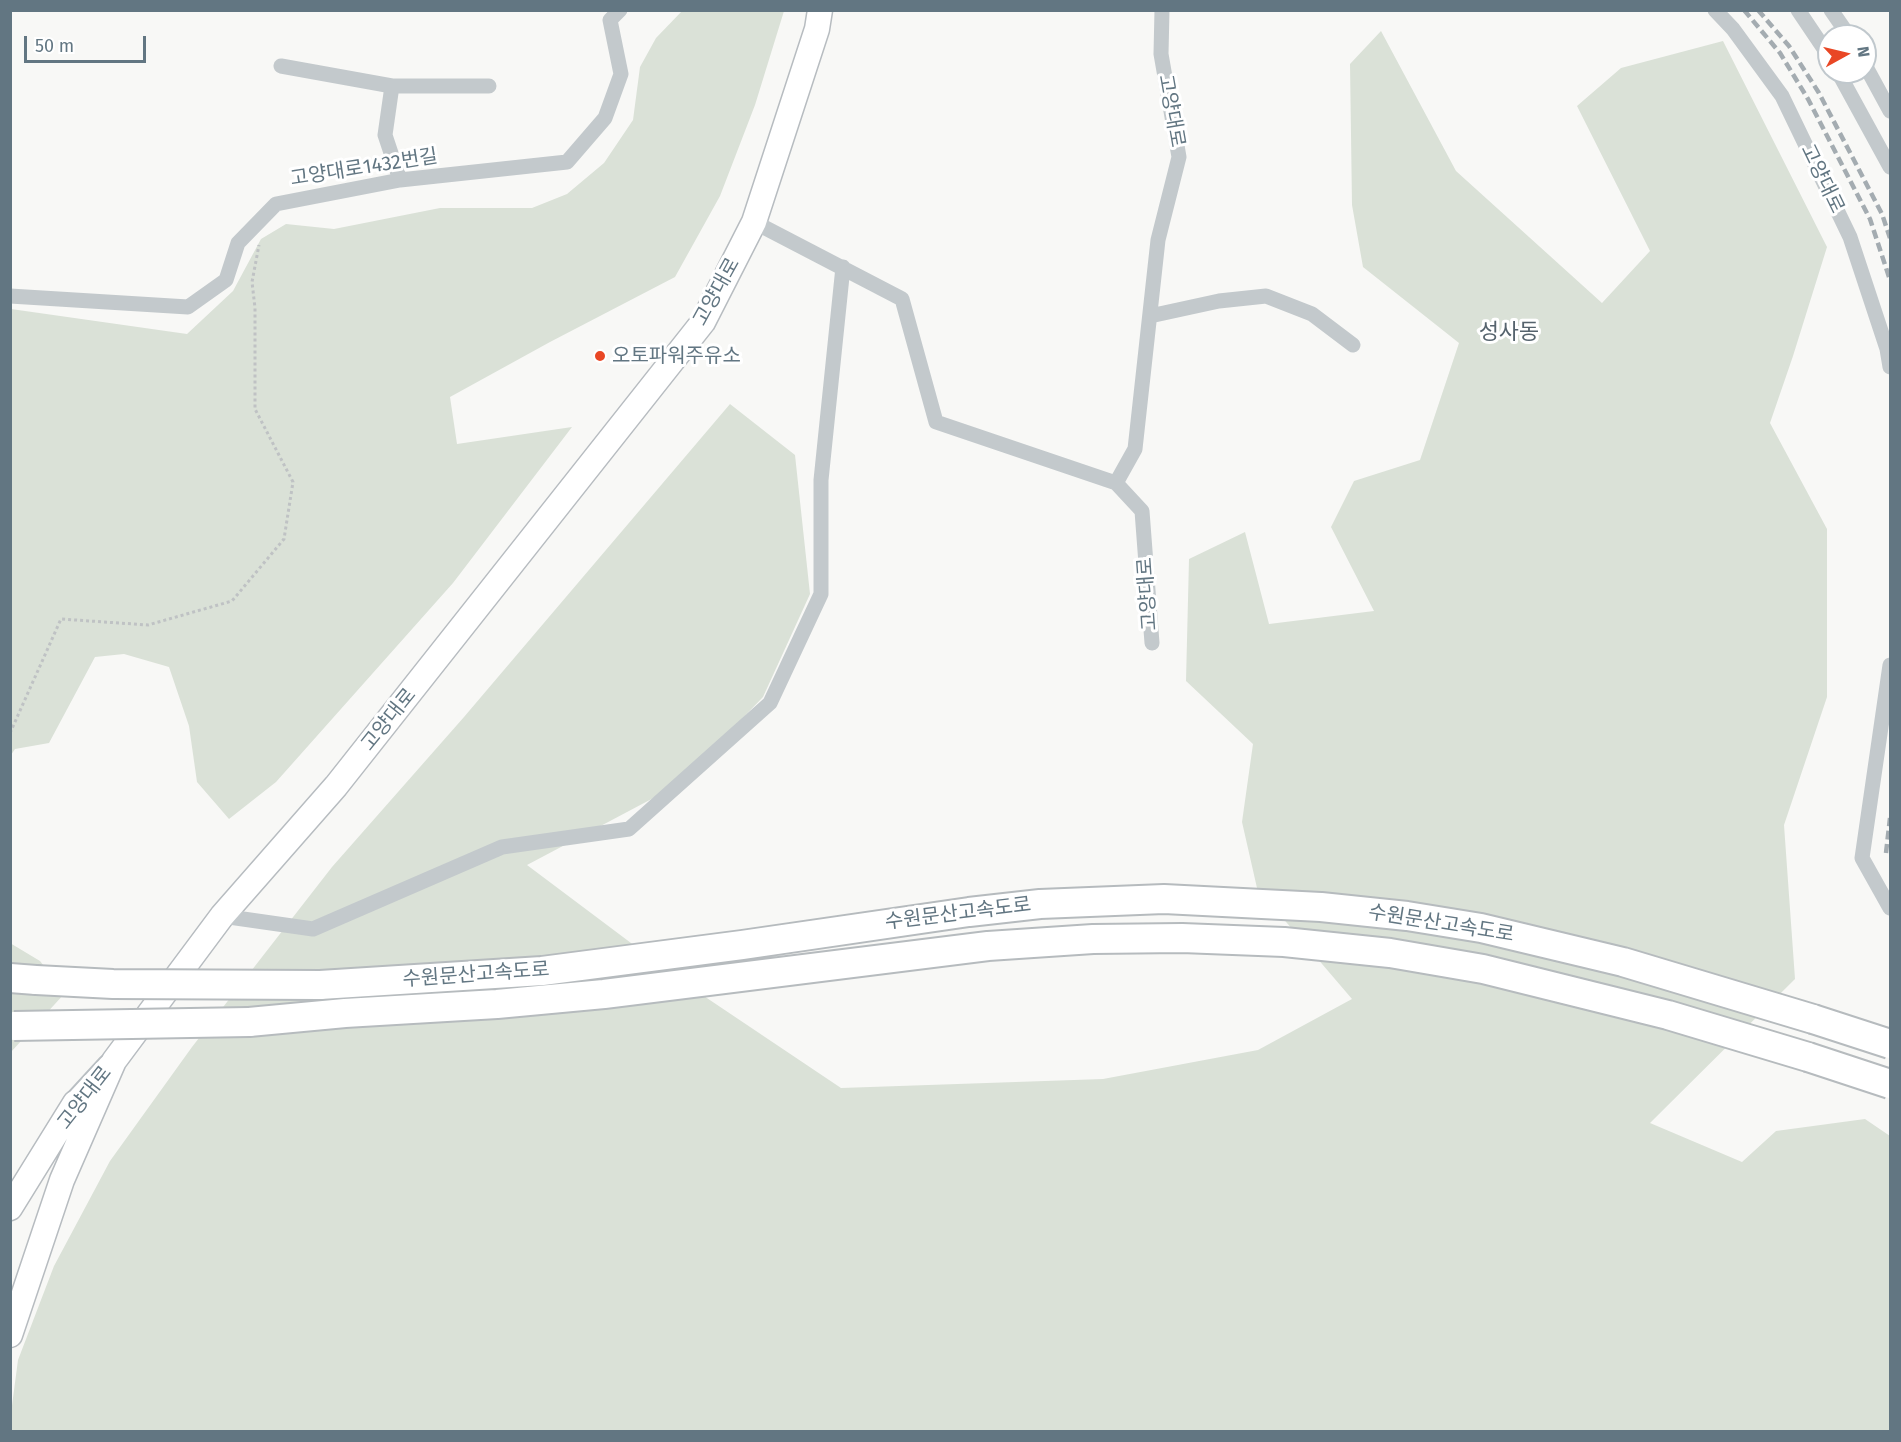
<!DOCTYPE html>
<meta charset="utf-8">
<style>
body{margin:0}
#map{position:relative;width:1901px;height:1442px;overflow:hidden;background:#f8f8f6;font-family:"Fira Sans",sans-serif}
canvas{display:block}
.frame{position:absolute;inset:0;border:12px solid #627682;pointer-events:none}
.north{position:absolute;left:1817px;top:24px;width:60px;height:60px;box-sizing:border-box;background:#fff;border:2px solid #c0c8cd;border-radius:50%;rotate:82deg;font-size:16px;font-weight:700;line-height:24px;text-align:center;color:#627682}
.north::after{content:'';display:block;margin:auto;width:21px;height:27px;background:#e94725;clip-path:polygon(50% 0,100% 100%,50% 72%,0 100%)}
.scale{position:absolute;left:24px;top:36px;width:122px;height:27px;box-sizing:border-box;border:3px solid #627682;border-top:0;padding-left:8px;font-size:18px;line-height:21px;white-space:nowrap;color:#627682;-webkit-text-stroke:4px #fff;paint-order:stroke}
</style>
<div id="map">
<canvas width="1901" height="1442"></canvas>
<div class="frame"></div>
<div class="north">N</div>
<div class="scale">50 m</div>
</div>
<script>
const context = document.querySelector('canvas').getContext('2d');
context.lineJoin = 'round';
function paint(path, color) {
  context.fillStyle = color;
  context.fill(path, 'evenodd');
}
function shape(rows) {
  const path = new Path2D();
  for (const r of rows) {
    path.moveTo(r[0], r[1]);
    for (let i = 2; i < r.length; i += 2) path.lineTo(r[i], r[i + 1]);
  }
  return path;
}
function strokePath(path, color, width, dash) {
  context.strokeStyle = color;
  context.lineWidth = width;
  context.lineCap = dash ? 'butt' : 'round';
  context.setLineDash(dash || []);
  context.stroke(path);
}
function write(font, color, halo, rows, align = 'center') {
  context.font = font + ' "Fira Sans","Noto Sans KR",sans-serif';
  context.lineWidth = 6;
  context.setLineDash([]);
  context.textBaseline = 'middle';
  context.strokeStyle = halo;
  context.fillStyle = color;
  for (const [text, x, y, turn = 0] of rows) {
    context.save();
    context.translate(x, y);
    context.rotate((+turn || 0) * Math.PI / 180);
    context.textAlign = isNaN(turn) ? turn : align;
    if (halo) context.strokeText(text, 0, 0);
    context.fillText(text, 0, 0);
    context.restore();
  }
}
paint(shape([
 [682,11,784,11,755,105,720,196,675,277,550,342,450,397,457,444,572,427,453,583,276,782,229,819,197,782,189,726,169,667,124,654,95,657,49,743,15,749,11,755,11,309,187,334,233,291,261,239,286,224,334,229,440,208,532,208,567,194,604,163,633,120,640,67,656,38],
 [1381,31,1456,171,1602,303,1650,251,1577,106,1621,68,1723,41,1827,247,1793,356,1770,423,1827,529,1827,697,1784,825,1795,979,1650,1123,1742,1162,1776,1131,1865,1119,1890,1136,1890,1431,11,1432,11,1413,18,1360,54,1266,110,1161,192,1047,332,867,464,717,730,404,795,455,810,594,763,697,678,785,527,865,683,982,841,1088,1103,1079,1258,1050,1352,999,1257,888,1242,822,1253,744,1186,681,1189,559,1245,532,1269,624,1374,611,1331,527,1354,481,1420,460,1459,343,1363,267,1352,205,1350,64],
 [10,943,40,961,65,993,11,1052]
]), '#dae1d7');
const secondary = shape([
 [75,1103,109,1066]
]);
const primary = shape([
 [10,1208,75,1103],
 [10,1335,62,1180,114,1061,222,916,336,786,703,322,754,222,817,29,820,10]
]);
const highway = shape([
 [10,978,36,980],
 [320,985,542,971,742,945,969,912,1040,904,1164,899,1321,907,1407,916,1481,928,1623,962,1813,1019],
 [249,1022,345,1013,497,1004,604,994,988,946,1093,939,1182,938,1284,942,1390,953,1483,969,1668,1015,1808,1057]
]);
strokePath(secondary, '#b8bec2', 26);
strokePath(primary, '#b7bcc0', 27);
strokePath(highway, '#b6bbbe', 32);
strokePath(shape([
 [10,733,61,619,148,625,232,601,284,539,293,482,255,409,255,308,252,282,259,245]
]), '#bfc2c4', 3, [3, 3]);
strokePath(shape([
 [1715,10,1733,29,1782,96,1850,237,1887,349,1890,367],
 [1798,10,1829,56],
 [1831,10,1849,36],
 [1865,65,1890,111],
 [281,66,392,86,489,86],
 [1838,72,1890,167],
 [392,86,385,135,400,180],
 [754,222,902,299,936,422,1116,483,1142,511,1152,643],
 [10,296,188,307,226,280,238,243,276,204,400,180,567,162,605,118,621,74,610,20,620,10],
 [1150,316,1219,301,1266,296,1312,314,1353,345],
 [1116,483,1135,449,1158,240,1179,157,1161,54,1162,10],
 [1890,665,1862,858,1890,908],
 [222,916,313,929,502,847,629,829,770,703,821,594,821,480,843,267]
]), '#c3c9cc', 15);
strokePath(secondary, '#fff', 22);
strokePath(primary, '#fff', 24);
strokePath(highway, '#fff', 28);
strokePath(shape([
 [1744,10,1780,53,1808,99,1870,219,1890,280],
 [1758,10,1789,46,1819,93,1882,214,1890,238],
 [1886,853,1890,818]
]), '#a4acb1', 4.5, [9, 4.5]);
const highwayBridge = shape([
 [36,980,113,984,320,985],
 [1813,1019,1890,1044],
 [14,1026,249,1022],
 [1808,1057,1890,1084]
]);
strokePath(highwayBridge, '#b6bbbe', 32, []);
strokePath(highwayBridge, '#fff', 28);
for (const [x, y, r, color] of [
 [600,356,6,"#e94725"]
]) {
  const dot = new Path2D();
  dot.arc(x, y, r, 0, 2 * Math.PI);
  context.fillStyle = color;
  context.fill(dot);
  strokePath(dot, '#fff', 2);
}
write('20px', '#627682', '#fff', [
 ["고양대로",1171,111,80],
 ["고양대로1432번길",364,168,-9],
 ["고양대로",1822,179,64],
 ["고양대로",717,292,-61],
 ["고양대로",1148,594,-94],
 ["고양대로",389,720,-51],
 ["수원문산고속도로",958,914,-7],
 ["수원문산고속도로",1441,924,9],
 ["수원문산고속도로",476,975,-4],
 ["고양대로",85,1098,-52]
]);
write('20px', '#627682', '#fff', [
 ["오토파워주유소",612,356]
], 'left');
write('22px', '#55636d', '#fff', [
 ["성사동",1509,333]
]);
</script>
